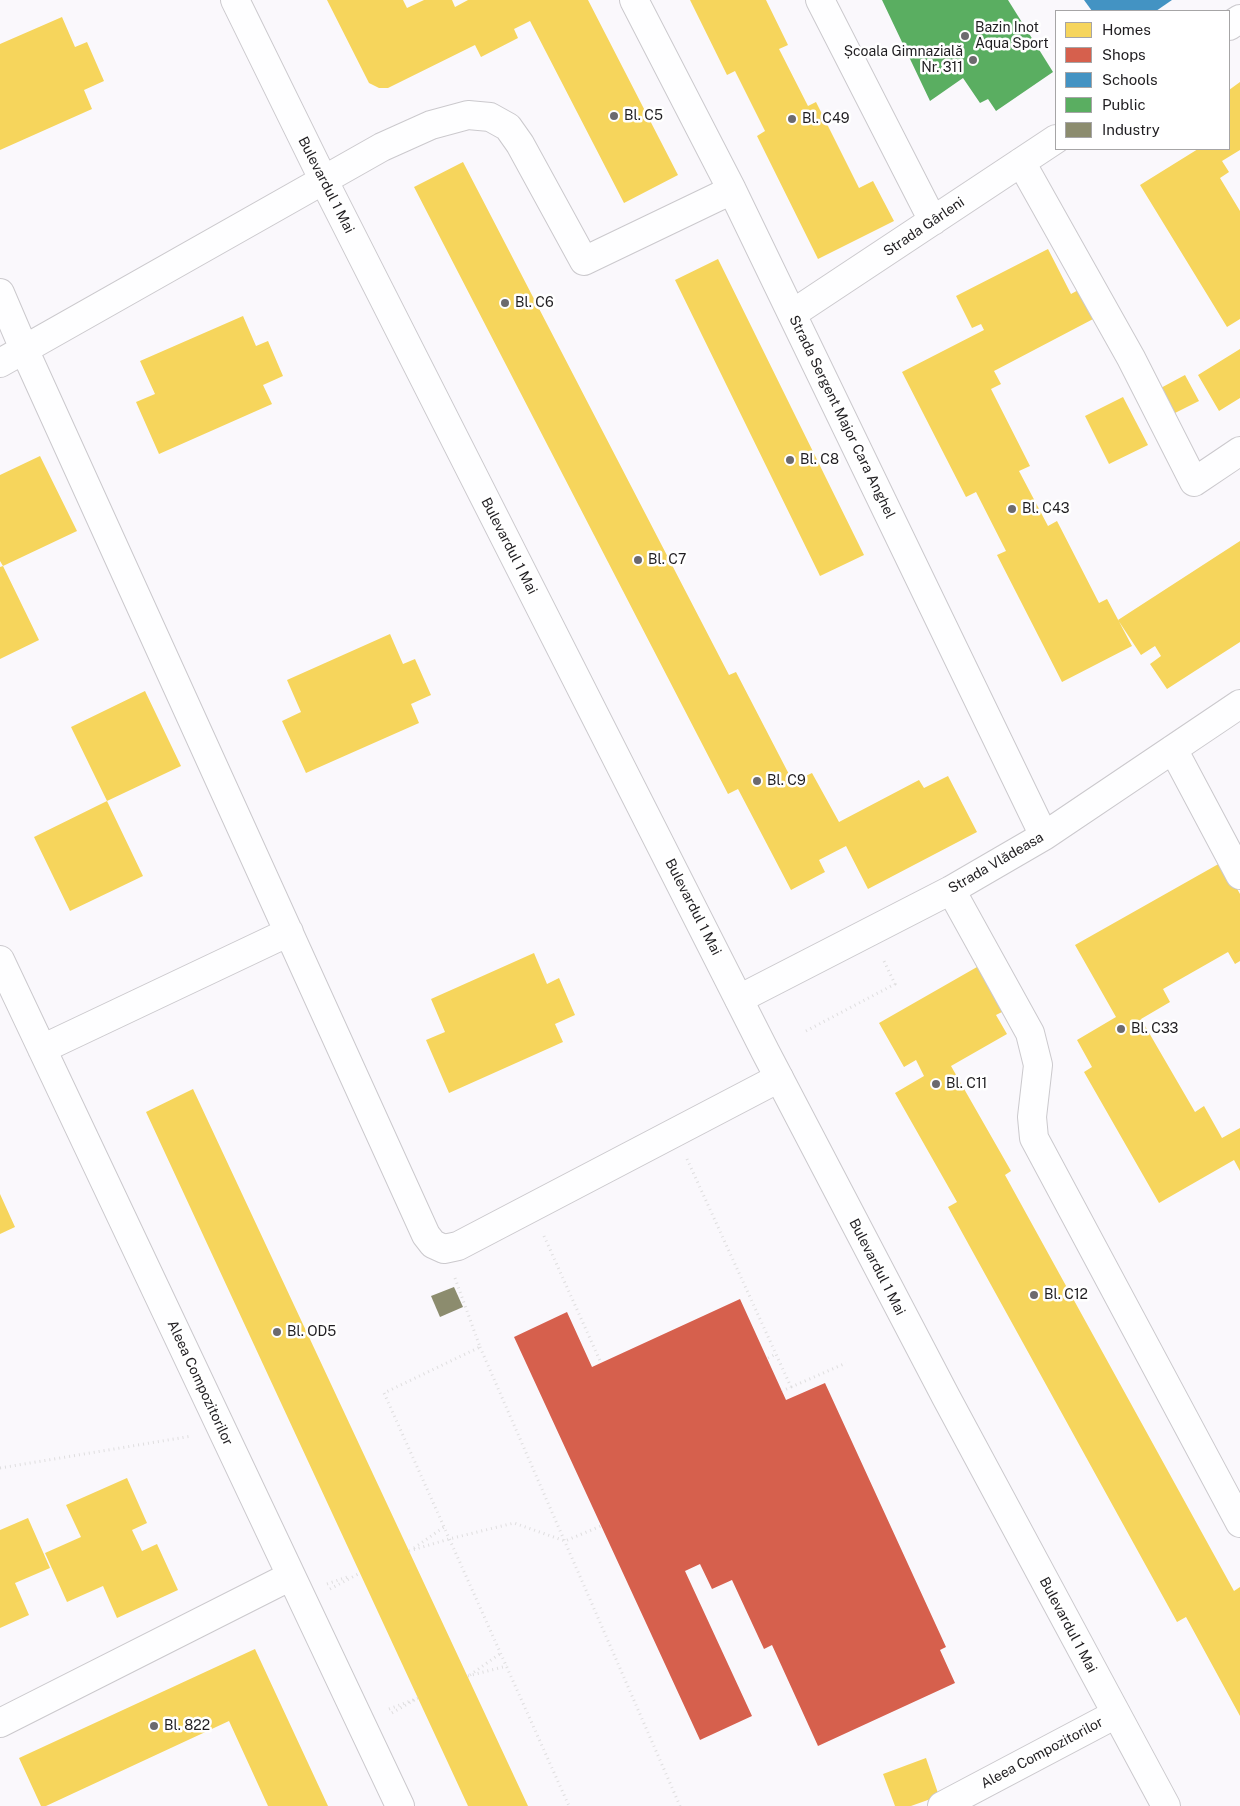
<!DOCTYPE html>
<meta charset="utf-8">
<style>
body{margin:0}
#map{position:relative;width:1240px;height:1806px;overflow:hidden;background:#faf8fc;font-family:"Public Sans",sans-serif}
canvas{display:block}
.legend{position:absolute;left:1055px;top:10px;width:175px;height:140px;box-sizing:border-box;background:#fff;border:1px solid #a6a5a6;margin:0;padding:6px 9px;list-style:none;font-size:15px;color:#201e21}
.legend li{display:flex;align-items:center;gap:10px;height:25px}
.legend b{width:25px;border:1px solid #a6a5a6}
</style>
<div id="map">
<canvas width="1240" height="1806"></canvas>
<ul class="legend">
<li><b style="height:14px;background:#f6d55c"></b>Homes</li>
<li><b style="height:14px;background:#d6604d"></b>Shops</li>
<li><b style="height:14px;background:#4393c3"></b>Schools</li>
<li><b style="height:14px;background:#5aae61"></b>Public</li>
<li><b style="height:14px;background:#8c8c6e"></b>Industry</li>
</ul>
</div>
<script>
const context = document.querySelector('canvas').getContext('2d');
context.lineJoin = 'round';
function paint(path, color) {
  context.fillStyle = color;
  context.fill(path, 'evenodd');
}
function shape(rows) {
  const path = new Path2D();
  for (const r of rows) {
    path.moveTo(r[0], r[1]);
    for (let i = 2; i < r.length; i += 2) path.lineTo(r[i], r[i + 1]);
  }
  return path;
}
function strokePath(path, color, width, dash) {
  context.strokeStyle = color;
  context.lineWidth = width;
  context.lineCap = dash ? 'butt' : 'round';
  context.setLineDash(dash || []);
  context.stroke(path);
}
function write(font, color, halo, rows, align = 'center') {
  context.font = font + ' "Public Sans",sans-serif';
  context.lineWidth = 5;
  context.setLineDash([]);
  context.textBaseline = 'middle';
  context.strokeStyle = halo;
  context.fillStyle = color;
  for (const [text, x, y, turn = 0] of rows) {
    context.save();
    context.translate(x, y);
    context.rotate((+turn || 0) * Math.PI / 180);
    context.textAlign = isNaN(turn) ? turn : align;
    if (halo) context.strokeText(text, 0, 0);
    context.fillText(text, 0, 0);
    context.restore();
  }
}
paint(shape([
 [327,0,403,0,407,8,424,0,452,0,455,7,468,0,588,0,678,175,624,203,530,21,514,29,518,38,481,57,475,45,388,88,379,88,369,83],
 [690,0,766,0,788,45,779,49,808,106,816,102,859,188,873,181,894,221,818,259,757,136,765,131,735,71,727,75],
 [62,17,75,47,87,42,104,81,84,90,92,109,0,150,0,44],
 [1240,82,1240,150,1222,161,1229,172,1220,178,1240,211,1240,319,1227,327,1140,185,1198,149,1229,149,1229,90],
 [463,162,729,675,736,672,793,782,812,773,839,822,919,780,924,788,948,776,977,832,868,889,846,846,819,860,825,872,791,890,738,789,728,794,414,187],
 [1048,249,1071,294,1082,288,1097,317,994,371,1001,384,991,389,1030,466,1019,471,1048,526,1057,521,1099,603,1107,599,1132,646,1062,682,997,555,1006,551,976,492,966,497,902,372,984,330,981,324,972,328,956,296],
 [718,259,864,555,820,576,675,280],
 [243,316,256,346,268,341,283,376,263,385,272,404,159,454,136,402,155,394,140,361],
 [1240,349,1240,398,1219,411,1198,375],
 [1185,375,1199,401,1171,415,1157,390],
 [1123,397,1148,445,1109,464,1085,416],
 [40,456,77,531,3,566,39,640,0,659,0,567,3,566,0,561,0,475],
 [1240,541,1240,642,1167,689,1150,664,1161,656,1155,646,1141,655,1118,620],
 [390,634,403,664,415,659,431,695,411,704,419,723,306,773,282,721,301,712,287,680],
 [145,691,181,766,107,801,71,727],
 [107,801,143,876,70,911,34,837],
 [1222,862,1240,894,1240,961,1235,964,1228,952,1163,989,1170,1002,1141,1019,1195,1112,1204,1106,1222,1138,1240,1128,1240,1171,1234,1160,1159,1203,1084,1072,1092,1067,1077,1040,1116,1017,1075,945],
 [534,953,547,984,559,978,575,1015,555,1024,563,1042,449,1093,426,1040,445,1032,431,999],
 [984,963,1010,1008,996,1015,1007,1034,951,1066,1011,1171,1005,1175,1234,1591,1240,1587,1240,1716,1186,1617,1177,1622,948,1207,957,1202,895,1093,924,1076,916,1060,904,1067,879,1023],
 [193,1089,409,1551,528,1806,468,1806,146,1112],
 [0,1194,15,1227,0,1234],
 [127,1478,147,1523,132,1530,142,1551,157,1544,178,1590,117,1618,103,1586,67,1602,45,1553,81,1537,66,1505],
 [28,1518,50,1568,15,1583,29,1615,0,1628,0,1530],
 [255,1649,328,1806,268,1806,229,1721,46,1806,41,1806,19,1758],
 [926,1758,939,1796,911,1806,895,1806,883,1774]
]), '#f6d55c');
paint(shape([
 [740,1299,786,1400,825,1383,946,1647,940,1650,955,1683,818,1746,772,1645,764,1649,732,1580,712,1589,700,1564,685,1571,752,1716,700,1740,514,1337,567,1312,592,1367]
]), '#d6604d');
paint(shape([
 [1084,0,1172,0,1156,11,1092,11]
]), '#4393c3');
paint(shape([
 [882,0,1008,0,1053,72,996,111,988,99,980,103,963,78,930,101]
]), '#5aae61');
paint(shape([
 [454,1287,463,1307,440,1317,431,1296]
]), '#8c8c6e');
const minor = shape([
 [634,0,732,190,1044,836],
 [820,0,933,221],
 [1229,26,1240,19],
 [1021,162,1131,358,1194,482,1240,451],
 [0,293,24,349,426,1235,433,1244,444,1249,458,1246,779,1078],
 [792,314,1056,139],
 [0,363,382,147,431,125,468,115,490,117,508,127,520,144,584,261,732,190],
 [1173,749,1240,875],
 [951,890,1030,1033,1038,1065,1032,1117,1034,1138,1240,1523],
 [0,960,400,1806],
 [739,999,951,890,1044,836,1240,704],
 [42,1049,289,932],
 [0,1723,291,1576],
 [942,1806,1116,1714]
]);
const major = shape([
 [235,0,323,179,765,1051,946,1397,1166,1806]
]);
strokePath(minor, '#cbc9cd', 30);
strokePath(major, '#cbc9cd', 30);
strokePath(shape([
 [806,1031,895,984,883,959],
 [687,1159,791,1387,782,1391],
 [544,1236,601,1363],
 [455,1278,480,1347,384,1393,569,1806],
 [480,1347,680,1806],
 [768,1358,776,1354],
 [791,1387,846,1363],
 [0,1468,192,1436],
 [414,1548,444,1527],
 [409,1551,449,1539,514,1523,565,1541,601,1526],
 [327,1584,347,1577],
 [330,1589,360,1573],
 [470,1675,501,1653],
 [468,1676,507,1666],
 [389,1709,418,1698,390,1714]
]), '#dfdedf', 3, [1, 4]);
strokePath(minor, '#fefeff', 28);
strokePath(major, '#fefeff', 28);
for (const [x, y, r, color] of [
 [965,36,5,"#6c6a6e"],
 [973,60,5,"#6c6a6e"],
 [614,116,5,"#6c6a6e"],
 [792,119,5,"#6c6a6e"],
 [505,303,5,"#6c6a6e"],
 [790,460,5,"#6c6a6e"],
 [1012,509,5,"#6c6a6e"],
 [638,560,5,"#6c6a6e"],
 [757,781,5,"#6c6a6e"],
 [1121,1029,5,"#6c6a6e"],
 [936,1084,5,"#6c6a6e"],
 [1034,1295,5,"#6c6a6e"],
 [277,1332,5,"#6c6a6e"],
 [154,1726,5,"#6c6a6e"]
]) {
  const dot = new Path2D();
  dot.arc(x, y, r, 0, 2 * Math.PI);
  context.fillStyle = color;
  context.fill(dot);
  strokePath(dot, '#fff', 2);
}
write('14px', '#201e21', '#fff', [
 ["Bazin Inot",975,28],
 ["Aqua Sport",975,44],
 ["Școala Gimnazială",963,52,"right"],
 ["Nr. 311",963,68,"right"],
 ["Bl. C5",624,116],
 ["Bl. C49",802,119],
 ["Bl. C6",515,303],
 ["Bl. C8",800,460],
 ["Bl. C43",1022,509],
 ["Bl. C7",648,560],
 ["Bl. C9",767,781],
 ["Bl. C33",1131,1029],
 ["Bl. C11",946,1084],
 ["Bl. C12",1044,1295],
 ["Bl. OD5",287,1332],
 ["Bl. 822",164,1726]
], 'left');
write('14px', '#201e21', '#fff', [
 ["Bulevardul 1 Mai",326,185,63],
 ["Strada Gârleni",924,227,-34],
 ["Strada Sergent Major Cara Anghel",842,417,64],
 ["Bulevardul 1 Mai",509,546,63],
 ["Strada Vlădeasa",996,863,-30],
 ["Bulevardul 1 Mai",693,907,63],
 ["Bulevardul 1 Mai",877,1267,63],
 ["Aleea Compozitorilor",200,1383,65],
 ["Bulevardul 1 Mai",1068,1625,62],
 ["Aleea Compozitorilor",1042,1753,-28]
]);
</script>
